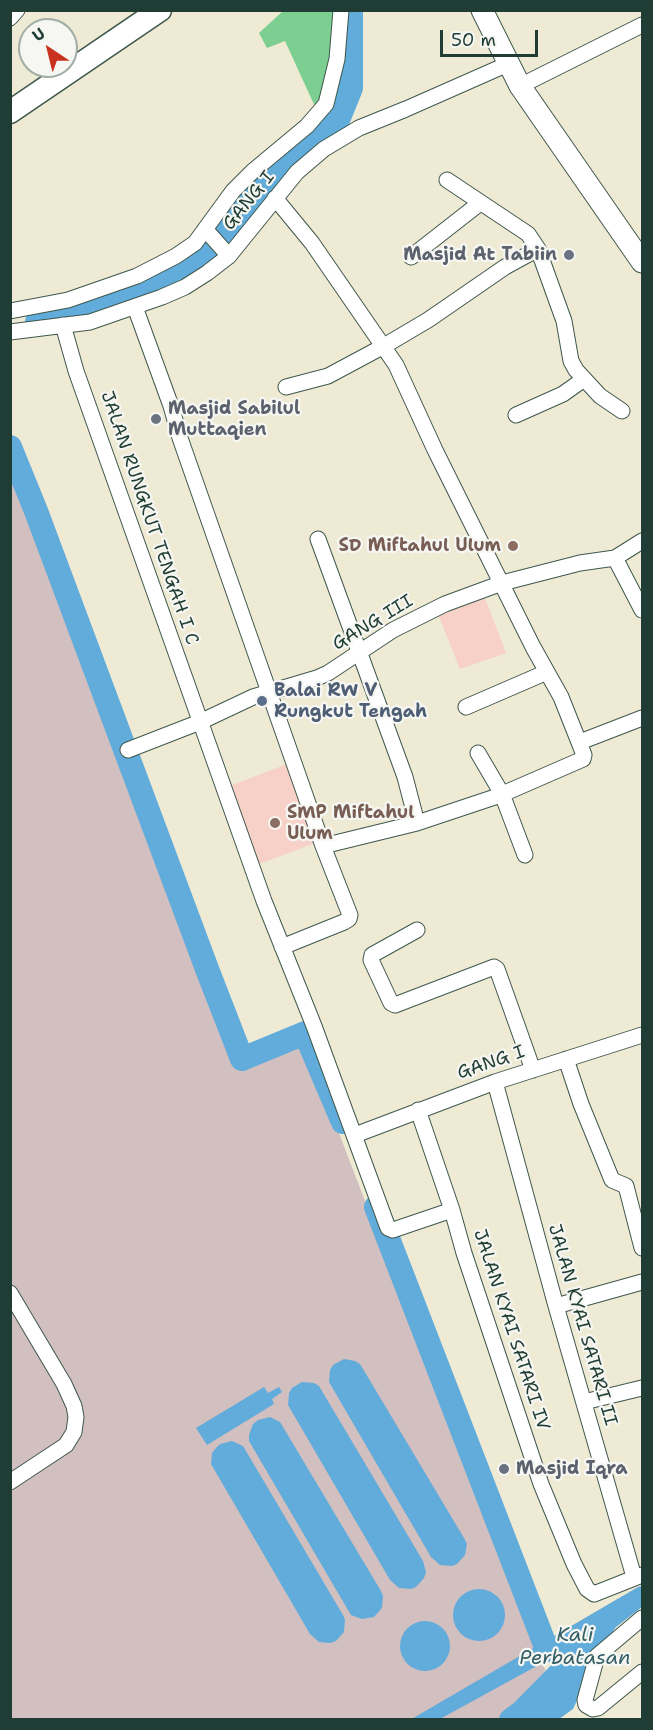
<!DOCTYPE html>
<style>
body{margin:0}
#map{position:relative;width:653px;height:1730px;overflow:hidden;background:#efead4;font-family:"Shantell Sans",sans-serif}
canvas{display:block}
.frame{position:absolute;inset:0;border:12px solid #1f3d34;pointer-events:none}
.north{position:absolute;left:18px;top:18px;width:60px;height:60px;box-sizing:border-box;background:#f6f6f2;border:2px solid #a0aca6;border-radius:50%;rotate:325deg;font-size:16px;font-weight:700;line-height:24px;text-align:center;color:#1f3d34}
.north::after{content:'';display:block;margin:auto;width:21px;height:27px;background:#c8321e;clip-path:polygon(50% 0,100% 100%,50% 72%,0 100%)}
.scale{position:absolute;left:440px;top:30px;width:98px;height:27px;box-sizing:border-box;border:3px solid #1f3d34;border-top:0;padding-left:8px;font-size:18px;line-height:21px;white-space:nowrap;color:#1f3d34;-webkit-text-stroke:4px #f6f6f2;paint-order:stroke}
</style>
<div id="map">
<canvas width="653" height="1730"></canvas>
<div class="frame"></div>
<div class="north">U</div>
<div class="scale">50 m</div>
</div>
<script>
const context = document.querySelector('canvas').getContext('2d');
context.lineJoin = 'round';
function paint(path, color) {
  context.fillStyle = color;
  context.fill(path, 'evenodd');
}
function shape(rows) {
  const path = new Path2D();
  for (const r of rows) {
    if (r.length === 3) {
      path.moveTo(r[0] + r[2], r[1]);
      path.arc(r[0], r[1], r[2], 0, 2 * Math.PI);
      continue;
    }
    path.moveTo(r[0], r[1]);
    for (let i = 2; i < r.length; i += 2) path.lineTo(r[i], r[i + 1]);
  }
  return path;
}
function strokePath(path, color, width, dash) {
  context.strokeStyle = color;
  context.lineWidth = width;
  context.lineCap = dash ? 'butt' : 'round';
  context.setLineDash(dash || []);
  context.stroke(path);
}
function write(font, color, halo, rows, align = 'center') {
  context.font = font + ' "Shantell Sans",sans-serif';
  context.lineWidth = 4.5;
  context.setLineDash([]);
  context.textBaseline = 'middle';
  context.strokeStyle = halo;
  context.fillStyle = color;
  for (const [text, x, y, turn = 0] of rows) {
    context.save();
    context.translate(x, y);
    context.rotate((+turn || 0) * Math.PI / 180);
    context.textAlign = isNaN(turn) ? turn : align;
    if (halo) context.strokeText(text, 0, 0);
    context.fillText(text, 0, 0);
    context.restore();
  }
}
paint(shape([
 [483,593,506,653,460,669,437,612],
 [292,762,318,842,254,866,225,788]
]), '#f7d1c7');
paint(shape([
 [10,452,31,504,237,1067,302,1037,551,1685,519,1719,11,1719]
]), '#d2bfc0');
paint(shape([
 [283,11,335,11,333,61,317,111,285,41,267,48,259,33]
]), '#7dcf91');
paint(shape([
 [344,1359,355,1361,360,1364,464,1538,467,1544,465,1555,457,1564,452,1566,440,1565,431,1557,329,1382,330,1370,333,1365],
 [302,1382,314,1383,319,1386,423,1561,426,1572,424,1578,416,1587,411,1589,399,1588,390,1580,288,1405,289,1393,292,1388],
 [264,1387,268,1393,279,1387,282,1392,272,1399,274,1404,207,1445,196,1428],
 [270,1417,280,1422,381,1591,383,1596,382,1608,374,1617,362,1619,351,1615,348,1610,249,1441,249,1435,253,1424,258,1420],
 [232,1441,243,1446,343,1615,345,1620,344,1632,336,1641,330,1643,319,1642,310,1634,211,1464,212,1453,216,1448,220,1444],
 [642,1586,642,1607,616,1627,586,1670,580,1694,573,1709,559,1719,503,1719,563,1676,555,1656,440,1719,410,1720,638,1587],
 [479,1615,26],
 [425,1646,25]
]), '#61acda');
strokePath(shape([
 [37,322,64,319,120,297,202,261,269,178,300,146,338,120,351,88,351,10],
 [10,447,36,511,207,969,242,1059,305,1033,343,1122],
 [376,1207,547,1650],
 [511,1720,523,1711,583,1650]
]), '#61acda', 24);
const minor = shape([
 [10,18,17,10],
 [520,86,642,25],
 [447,180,528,234,538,249,564,321,571,361,576,370,600,396,622,411],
 [275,198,312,243,396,365,435,450,533,647,561,697,584,755,583,759,498,796,417,823,323,846],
 [205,229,229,256],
 [411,257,480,203],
 [135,307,171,406,180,438,323,846,350,915,349,919,344,922,282,947],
 [10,311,68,300,137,276,176,256,195,243,233,191,253,171,307,126,326,104,337,59,341,10],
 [63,325,76,371,264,901,314,1026,388,1228,393,1230,452,1210],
 [10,332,90,322,162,297,185,287,207,273,229,256,297,172,324,149,359,128,406,109,508,64],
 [286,387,328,376,384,346,428,320,505,267,538,249],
 [516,415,563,394,584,379],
 [318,539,405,777,417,823],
 [615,558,642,610],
 [466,707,547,672],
 [580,742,642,718],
 [128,750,200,722,253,697,317,678,328,673,393,630,445,604,502,583,580,563,615,558,642,541],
 [478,753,502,794,525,855],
 [417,930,372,955,371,960,391,1003,395,1005,494,967,497,969,533,1070],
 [566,1059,581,1104,612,1180,626,1186,642,1248],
 [495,1082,556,1306,634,1577],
 [418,1110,452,1210,464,1253,541,1484,574,1564,587,1589,594,1594,642,1575],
 [355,1135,495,1082,642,1035],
 [10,1293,64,1384,74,1406,76,1417,74,1432,66,1445,10,1482],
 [556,1306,642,1282],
 [584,1402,642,1388],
 [642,1618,597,1656,585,1700,586,1705,593,1709,598,1708,642,1672]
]);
const secondary = shape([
 [482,10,520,86,642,262]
]);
const primary = shape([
 [10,112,160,10]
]);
strokePath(minor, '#3e574c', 17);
strokePath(secondary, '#3e574c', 23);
strokePath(primary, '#3e574c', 25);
strokePath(minor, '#fff', 15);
strokePath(secondary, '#fff', 21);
strokePath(primary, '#fff', 22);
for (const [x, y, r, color] of [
 [569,255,6,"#6b7280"],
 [156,419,6,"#6b7280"],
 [513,546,6,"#8d6e63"],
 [262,701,6,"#5c6f8a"],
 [275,823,6,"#8d6e63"],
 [504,1469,6,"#6b7280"]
]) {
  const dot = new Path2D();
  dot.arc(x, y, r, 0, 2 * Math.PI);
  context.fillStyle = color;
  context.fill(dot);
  strokePath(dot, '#f6f6f2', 2);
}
write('18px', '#1f3d34', '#f6f6f2', [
 ["GANG I",249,201,-51],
 ["JALAN RUNGKUT TENGAH I C",149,518,71],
 ["GANG III",373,623,-31],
 ["GANG I",491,1063,-19],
 ["JALAN KYAI SATARI II",582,1325,74],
 ["JALAN KYAI SATARI IV",511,1330,72]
]);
write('bold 18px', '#5b616d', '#f6f6f2', [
 ["Masjid At Tabiin",557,255,"right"],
 ["Masjid Sabilul",168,409],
 ["Muttaqien",168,430],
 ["Masjid Iqra",516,1469]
], 'left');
write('bold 18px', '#785e54', '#f6f6f2', [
 ["SD Miftahul Ulum",501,546],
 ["SMP Miftahul",287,813,"left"],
 ["Ulum",287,834,"left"]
], 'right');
write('bold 18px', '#4e5e75', '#f6f6f2', [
 ["Balai RW V",274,691],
 ["Rungkut Tengah",274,712]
], 'left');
write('italic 20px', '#335e66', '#f6f6f2', [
 ["Kali",575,1636],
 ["Perbatasan",575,1659]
]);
</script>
